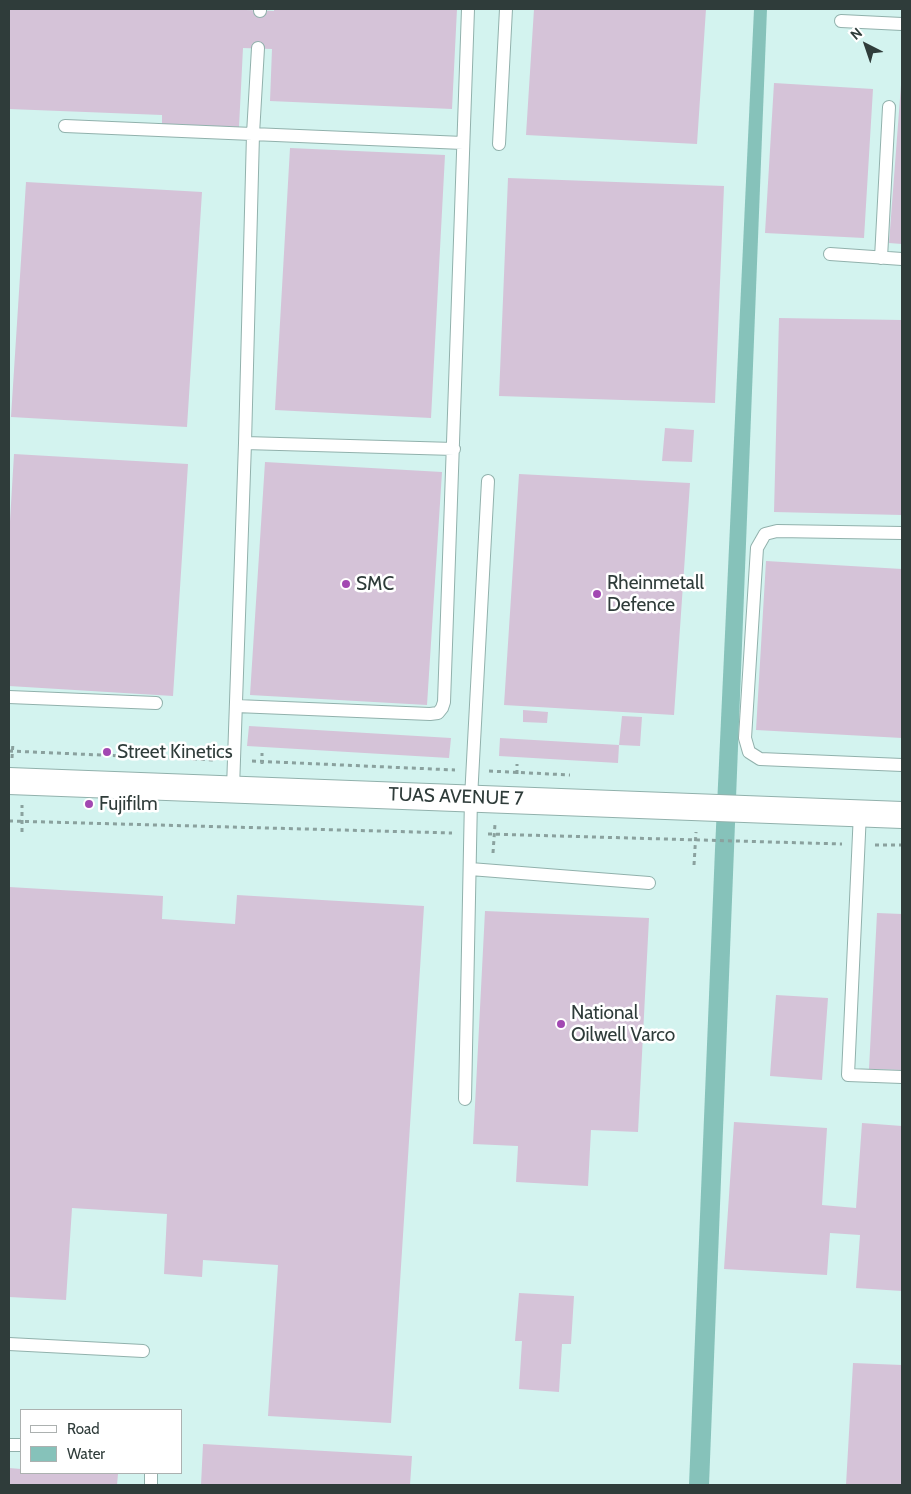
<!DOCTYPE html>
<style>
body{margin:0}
#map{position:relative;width:911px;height:1494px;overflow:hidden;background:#d3f3ef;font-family:Cabin,sans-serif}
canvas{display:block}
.frame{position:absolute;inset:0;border:10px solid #2f3c3a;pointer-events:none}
.legend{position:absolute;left:20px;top:1409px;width:162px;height:65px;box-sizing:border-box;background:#fff;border:1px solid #acb1b0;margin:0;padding:6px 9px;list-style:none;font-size:15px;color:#2f3c3a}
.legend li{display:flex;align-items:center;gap:10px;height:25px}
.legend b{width:25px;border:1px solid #acb1b0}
.north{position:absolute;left:841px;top:20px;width:50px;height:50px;-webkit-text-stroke:4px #fff;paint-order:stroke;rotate:319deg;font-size:14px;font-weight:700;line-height:20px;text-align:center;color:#2f3c3a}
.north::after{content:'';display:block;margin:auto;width:18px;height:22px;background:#2f3c3a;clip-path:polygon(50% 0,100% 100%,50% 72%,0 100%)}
</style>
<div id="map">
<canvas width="911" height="1494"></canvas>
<div class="frame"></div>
<ul class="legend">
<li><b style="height:6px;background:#fff"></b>Road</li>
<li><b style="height:14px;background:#86c2ba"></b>Water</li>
</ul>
<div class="north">N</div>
</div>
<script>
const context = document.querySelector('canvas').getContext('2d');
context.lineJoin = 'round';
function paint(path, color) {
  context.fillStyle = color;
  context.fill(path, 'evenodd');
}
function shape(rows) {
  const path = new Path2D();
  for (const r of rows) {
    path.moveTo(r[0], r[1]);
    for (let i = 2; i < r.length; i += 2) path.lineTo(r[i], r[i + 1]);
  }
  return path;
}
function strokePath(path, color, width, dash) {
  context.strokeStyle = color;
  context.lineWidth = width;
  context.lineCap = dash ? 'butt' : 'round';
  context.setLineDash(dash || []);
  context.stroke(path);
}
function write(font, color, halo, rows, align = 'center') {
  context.font = font + ' Cabin,sans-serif';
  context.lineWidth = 5;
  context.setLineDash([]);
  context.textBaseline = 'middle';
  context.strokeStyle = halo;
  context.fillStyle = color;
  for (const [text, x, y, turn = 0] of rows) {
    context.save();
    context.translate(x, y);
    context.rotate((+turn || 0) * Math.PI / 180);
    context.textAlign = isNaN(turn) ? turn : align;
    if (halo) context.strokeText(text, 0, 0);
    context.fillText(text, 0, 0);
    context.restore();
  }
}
paint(shape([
 [754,9,767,9,709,1485,689,1485,715,849]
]), '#86c2ba');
paint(shape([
 [9,9,246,9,246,10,274,11,274,9,457,9,452,109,270,101,272,49,243,48,239,127,162,124,162,115,9,109],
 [534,9,706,9,697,144,526,135],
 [774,83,873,89,864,238,765,233],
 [901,85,902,85,902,244,889,243],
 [290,148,445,155,431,418,275,410],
 [508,178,724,186,715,403,499,396],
 [26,182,202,192,187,427,11,417],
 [779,318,902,320,902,515,774,512],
 [665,428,694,430,692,462,662,461],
 [14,454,188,464,173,696,9,686,9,538],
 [265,462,442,472,427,705,250,695],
 [519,474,690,483,674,715,504,705],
 [766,561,902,569,902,738,756,730],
 [523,710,548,712,547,723,523,722],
 [622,716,642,717,640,746,619,745],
 [249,726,451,738,449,758,247,746],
 [500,738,619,745,618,763,499,756],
 [9,887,163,896,162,919,235,924,237,895,424,906,391,1423,268,1416,278,1265,203,1260,202,1277,164,1274,167,1214,72,1208,66,1300,9,1297],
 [485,911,649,918,638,1132,591,1130,588,1186,516,1182,518,1146,473,1144],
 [877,913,902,914,902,1070,869,1069],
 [776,995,828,998,822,1080,770,1076],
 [734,1122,827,1128,822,1205,856,1208,862,1123,902,1126,902,1291,856,1288,860,1235,830,1233,827,1275,724,1269],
 [519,1293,574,1296,571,1344,562,1344,559,1392,519,1389,522,1341,515,1341],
 [853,1363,902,1365,902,1485,846,1485],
 [203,1444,412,1456,410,1485,201,1485],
 [9,1468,21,1469,21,1473,92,1473,118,1474,117,1485,9,1485]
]), '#d5c3d8');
const lane = shape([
 [260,11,260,9],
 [841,21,902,24],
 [65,126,463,143],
 [499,144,506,9],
 [830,254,902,259],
 [881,258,889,107],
 [245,443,454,449],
 [902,533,777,531,765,534,757,548,745,738,749,752,760,759,902,765],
 [9,697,156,703],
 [236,706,430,714,438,713,442,708,444,702,468,9],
 [233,788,245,443,253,134,258,48],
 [860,812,848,1075,902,1077],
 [470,869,649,883],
 [465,1099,471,798,488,481],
 [9,1344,143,1351],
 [9,1445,21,1445],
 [151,1485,151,1473]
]);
const street = shape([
 [9,781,902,815]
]);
strokePath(lane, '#91b1ac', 14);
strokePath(street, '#91b1ac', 28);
strokePath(shape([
 [9,751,215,760],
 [12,758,13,742],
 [252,761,455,770],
 [262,764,262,753],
 [489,771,570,775],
 [517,774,517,764],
 [9,821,452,833],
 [22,832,22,805],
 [488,834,842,844],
 [875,845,902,845],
 [493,853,495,824],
 [694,865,696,832]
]), '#8aa19e', 3, [4, 4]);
strokePath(lane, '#fff', 12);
strokePath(street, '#fff', 26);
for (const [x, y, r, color] of [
 [346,584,5,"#a248b2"],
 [597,594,5,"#a248b2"],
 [107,752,5,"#a248b2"],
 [89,804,5,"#a248b2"],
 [561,1024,5,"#a248b2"]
]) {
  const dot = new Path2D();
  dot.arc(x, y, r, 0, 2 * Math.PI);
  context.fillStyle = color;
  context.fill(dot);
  strokePath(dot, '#fff', 2);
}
write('19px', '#2f3c3a', '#fff', [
 ["Rheinmetall",607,583],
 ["Defence",607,605],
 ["SMC",356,584],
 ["Street Kinetics",117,752],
 ["Fujifilm",99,804],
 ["National",571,1013],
 ["Oilwell Varco",571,1035]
], 'left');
write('19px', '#2f3c3a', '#fff', [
 ["TUAS AVENUE 7",456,797,2]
]);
</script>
